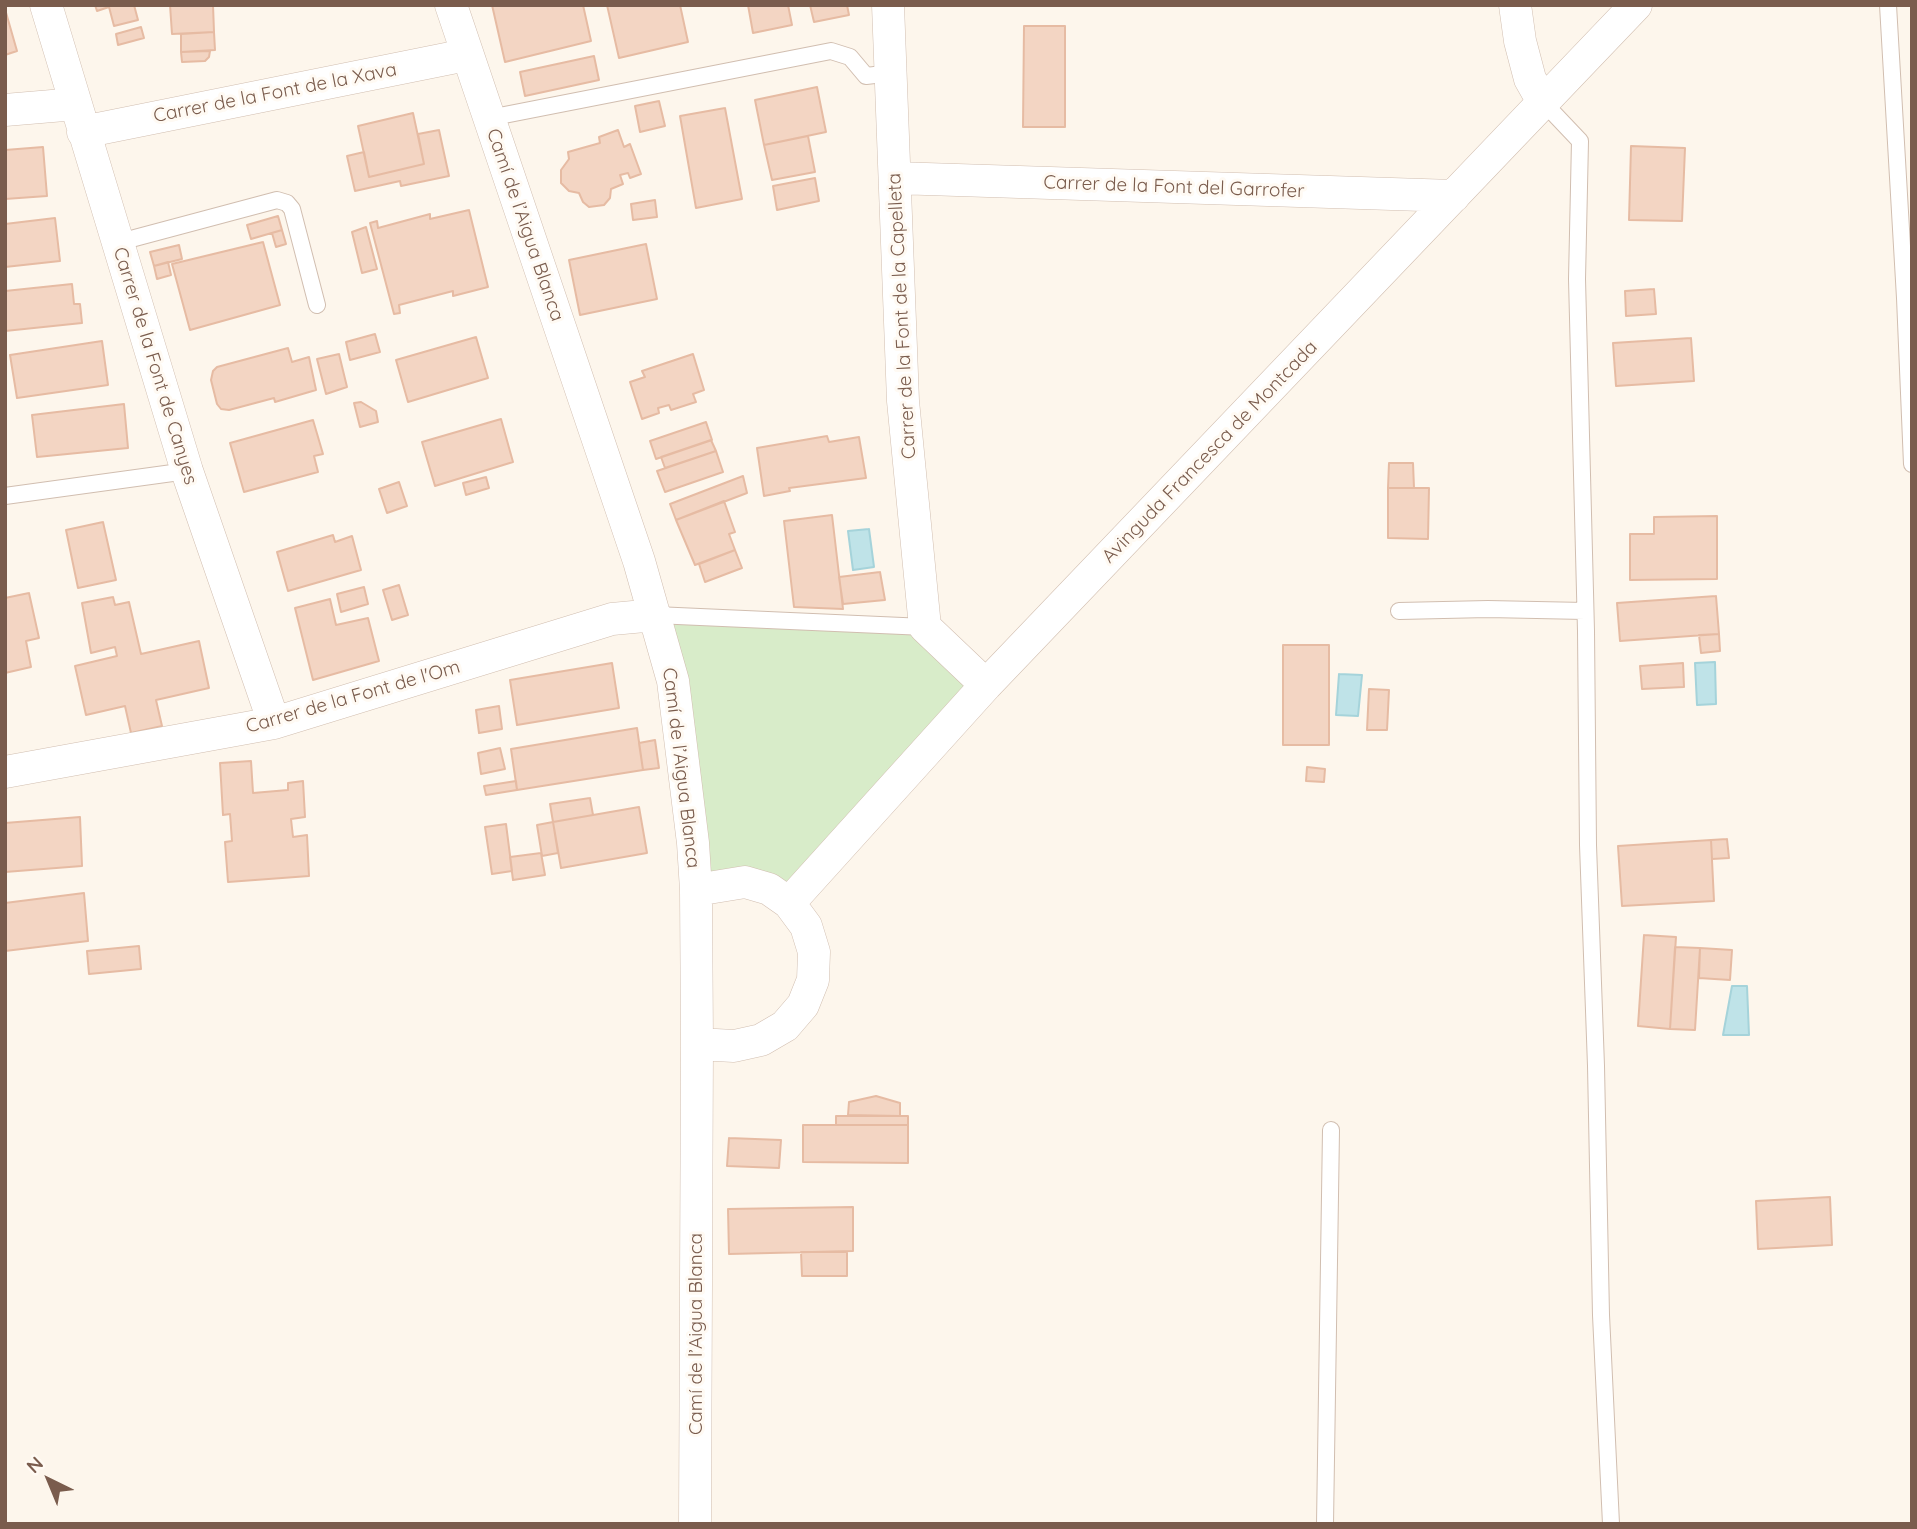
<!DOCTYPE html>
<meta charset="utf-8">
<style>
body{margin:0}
#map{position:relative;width:1917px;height:1529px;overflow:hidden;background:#fdf6ec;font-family:Quicksand,sans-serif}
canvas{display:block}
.frame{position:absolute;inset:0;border:7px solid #7a5c4d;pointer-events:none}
.north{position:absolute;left:14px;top:1445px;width:70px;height:70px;-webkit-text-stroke:5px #fffaf3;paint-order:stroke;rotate:317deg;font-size:19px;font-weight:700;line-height:28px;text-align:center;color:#7a5c4d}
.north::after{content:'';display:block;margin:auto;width:24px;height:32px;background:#7a5c4d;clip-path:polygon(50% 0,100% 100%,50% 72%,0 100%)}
</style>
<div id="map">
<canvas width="1917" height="1529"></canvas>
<div class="frame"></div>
<div class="north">N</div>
</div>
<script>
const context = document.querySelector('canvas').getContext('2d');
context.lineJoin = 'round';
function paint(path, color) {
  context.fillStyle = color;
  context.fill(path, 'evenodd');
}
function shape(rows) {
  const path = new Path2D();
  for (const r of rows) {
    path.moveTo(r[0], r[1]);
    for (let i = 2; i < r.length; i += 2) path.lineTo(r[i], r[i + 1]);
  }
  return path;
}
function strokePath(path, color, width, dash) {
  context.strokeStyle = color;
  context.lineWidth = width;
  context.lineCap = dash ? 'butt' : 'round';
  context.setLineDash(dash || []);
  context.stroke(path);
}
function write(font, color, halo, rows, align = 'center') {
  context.font = font + ' Quicksand,sans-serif';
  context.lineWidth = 6;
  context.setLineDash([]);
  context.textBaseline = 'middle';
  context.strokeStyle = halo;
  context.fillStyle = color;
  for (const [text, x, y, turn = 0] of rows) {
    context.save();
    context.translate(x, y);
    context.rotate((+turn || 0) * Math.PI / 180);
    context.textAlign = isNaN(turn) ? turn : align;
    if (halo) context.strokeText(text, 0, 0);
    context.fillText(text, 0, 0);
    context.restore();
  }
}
paint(shape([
 [661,620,921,631,979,685,790,898,701,883]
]), '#d8ecc9');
const water = shape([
 [869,529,874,567,853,570,848,531,869,529],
 [1715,662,1716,704,1697,705,1695,663,1715,662],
 [1339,674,1362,675,1358,716,1336,715,1339,674],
 [1732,986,1747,986,1749,1035,1723,1035,1732,986]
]);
paint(water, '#bfe3e8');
strokePath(water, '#a5d3da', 2);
const building = shape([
 [95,5,134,5,138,20,114,26,109,7,97,11,95,5],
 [170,5,213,5,214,32,172,34,170,5],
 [492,5,583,5,591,41,505,62,492,5],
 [607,5,680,5,688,42,619,58,607,5],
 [748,5,788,5,792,25,753,33,748,5],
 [810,5,847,5,849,15,814,22,810,5],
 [5,9,17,51,5,55,5,9],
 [1024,26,1065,26,1065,127,1023,127,1024,26],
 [141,27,144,38,118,45,116,34,141,27],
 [214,32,215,50,181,52,181,34,214,32],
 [210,51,209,57,205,61,182,62,181,52,210,51],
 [594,56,599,80,525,96,520,72,594,56],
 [817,87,826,132,764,145,755,100,817,87],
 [659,101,665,126,640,132,635,106,659,101],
 [725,108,742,199,696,208,680,116,725,108],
 [413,113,424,164,369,177,358,126,413,113],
 [439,130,449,176,401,186,400,181,355,191,347,156,364,152,369,177,424,164,418,134,439,130],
 [618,130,624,147,630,144,641,174,630,178,628,173,620,175,623,184,611,189,610,198,604,205,589,207,583,202,579,193,569,191,561,183,561,170,569,159,568,152,600,143,599,137,618,130],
 [808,136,815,172,772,180,764,145,808,136],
 [1631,146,1685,148,1682,221,1629,220,1631,146],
 [43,147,47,196,5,199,5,150,43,147],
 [815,178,819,201,777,210,773,186,815,178],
 [655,200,657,217,633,220,631,204,655,200],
 [469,210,488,287,453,296,453,291,399,305,400,313,394,314,370,223,377,221,378,228,430,214,430,219,469,210],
 [278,216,282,230,251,239,247,225,278,216],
 [55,218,60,261,5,267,5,224,55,218],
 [366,227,377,269,362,273,352,232,366,227],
 [282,230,286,244,276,247,272,233,282,230],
 [263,242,280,305,190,330,172,264,263,242],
 [646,244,657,299,580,315,569,260,646,244],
 [179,245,182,259,154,266,150,252,179,245],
 [168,262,171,275,157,279,154,266,168,262],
 [72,284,74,304,80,304,82,323,5,331,5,291,72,284],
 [1654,289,1656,314,1626,316,1625,291,1654,289],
 [375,334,380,352,350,360,346,342,375,334],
 [476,337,488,378,408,402,396,360,476,337],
 [1691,338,1694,381,1616,386,1613,343,1691,338],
 [102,341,108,385,17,398,10,355,102,341],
 [288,348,292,362,309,357,316,390,275,402,274,398,229,410,221,409,217,404,211,380,213,371,217,367,288,348],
 [339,354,347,387,326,394,317,359,339,354],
 [693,354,704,390,693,394,696,402,671,410,669,405,658,408,659,413,642,419,630,382,645,377,642,371,693,354],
 [361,402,376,411,378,422,360,427,354,403,361,402],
 [124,404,128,448,37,457,32,415,124,404],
 [501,419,513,462,435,486,422,442,501,419],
 [313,420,323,454,314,456,318,472,244,492,230,443,313,420],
 [706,422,712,440,656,459,650,441,706,422],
 [827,436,829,442,859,437,866,478,789,488,790,491,764,496,757,448,827,436],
 [711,440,716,451,665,468,661,457,711,440],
 [716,451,723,472,665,492,657,471,716,451],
 [1389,463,1413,463,1414,488,1388,488,1389,463],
 [743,476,747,493,676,520,670,504,743,476],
 [486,477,489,488,466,495,463,483,486,477],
 [399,482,407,506,387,513,379,489,399,482],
 [1388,488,1429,488,1428,539,1388,538,1388,488],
 [724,501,735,532,729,534,735,550,695,565,676,520,724,501],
 [832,515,843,609,794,607,784,521,832,515],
 [1717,516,1717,579,1630,580,1630,534,1654,534,1654,517,1717,516],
 [103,522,116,580,78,588,66,530,103,522],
 [333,535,335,542,352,536,361,570,288,591,277,552,333,535],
 [735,550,742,568,705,582,699,564,735,550],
 [880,572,885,600,843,604,839,577,880,572],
 [399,585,408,615,392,620,383,590,399,585],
 [364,587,368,604,341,612,337,594,364,587],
 [29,593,39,638,26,641,31,667,5,673,5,598,29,593],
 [1716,596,1719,634,1620,641,1617,603,1716,596],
 [113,597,115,605,129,602,141,654,199,641,209,688,156,700,162,726,131,733,125,706,86,715,75,666,117,656,115,647,91,653,82,603,113,597],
 [330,599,336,625,368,618,379,661,313,680,295,608,330,599],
 [1719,634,1720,651,1701,653,1699,635,1719,634],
 [1283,645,1329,645,1329,745,1283,745,1283,645],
 [612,663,619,708,517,725,510,680,612,663],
 [1683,663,1684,687,1642,689,1640,666,1683,663],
 [1369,689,1389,690,1387,730,1367,730,1369,689],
 [499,706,502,729,479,733,476,710,499,706],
 [637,728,643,770,517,790,511,749,637,728],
 [655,740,659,768,643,770,639,743,655,740],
 [500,748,505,769,481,774,478,753,500,748],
 [251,761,253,793,288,790,288,783,303,781,305,817,291,819,293,837,307,835,309,876,228,882,225,842,232,841,230,814,223,815,220,763,251,761],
 [1307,767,1325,769,1324,782,1306,781,1307,767],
 [516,781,517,790,486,795,484,786,516,781],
 [590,798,593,815,553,822,550,804,590,798],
 [639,807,647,853,561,868,553,822,639,807],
 [80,817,82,866,5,872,5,823,80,817],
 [553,822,558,853,542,856,537,825,553,822],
 [506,824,512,871,492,874,485,827,506,824],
 [1727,839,1729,858,1712,859,1711,840,1727,839],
 [1711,840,1714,901,1622,906,1618,846,1711,840],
 [541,853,545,875,513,880,510,857,541,853],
 [84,893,88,941,5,951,5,903,84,893],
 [1644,935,1676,937,1670,1029,1638,1026,1644,935],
 [139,946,141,969,89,974,87,951,139,946],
 [1675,947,1700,948,1695,1030,1670,1029,1675,947],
 [1700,948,1732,950,1730,980,1699,978,1700,948],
 [876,1096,900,1103,900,1116,848,1115,849,1102,876,1096],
 [836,1116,908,1116,908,1125,836,1125,836,1116],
 [803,1125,908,1125,908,1163,803,1162,803,1125],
 [729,1138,781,1140,779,1168,727,1166,729,1138],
 [1830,1197,1832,1245,1758,1249,1756,1201,1830,1197],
 [853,1207,853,1251,729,1254,728,1209,853,1207],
 [801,1252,847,1252,847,1276,802,1276,801,1252]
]);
paint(building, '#f3d5c3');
strokePath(building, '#e6bba3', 2);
const lane = shape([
 [1888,5,1905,298,1912,464],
 [1543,102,1580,141,1577,279,1586,631,1588,845,1596,1066,1601,1315,1611,1524],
 [489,118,831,51,850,57,866,76,892,73],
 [116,243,277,200,287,203,292,209,317,305],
 [5,496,187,471],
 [1399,611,1488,609,1585,611],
 [655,615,925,627],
 [1325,1524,1331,1130]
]);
const street = shape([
 [46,5,187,471,274,723],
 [451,5,639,561,673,681,693,843,696,890,697,1044,695,1524],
 [888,5,903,401,925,627,986,685],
 [1515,5,1520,41,1530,79,1543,102],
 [5,110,76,104],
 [83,132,466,55],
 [895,178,1454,196],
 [5,772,274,723,612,619,655,615],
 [696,890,745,882,769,889,789,903,806,926,814,952,813,980,803,1005,785,1026,761,1040,734,1046,697,1044],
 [789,903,986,685,1636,5]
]);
strokePath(lane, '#d1beb0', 18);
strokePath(street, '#d1beb0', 33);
strokePath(lane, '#fff', 16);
strokePath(street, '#fff', 32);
write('19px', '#7a5c4d', '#fffaf3', [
 ["Carrer de la Font de la Xava",275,93,-11],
 ["Carrer de la Font del Garrofer",1174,187,2],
 ["Camí de l’Aigua Blanca",525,225,71],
 ["Carrer de la Font de la Capelleta",902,316,-93],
 ["Carrer de la Font de Canyes",155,366,73],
 ["Avinguda Francesca de Montcada",1210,452,-46],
 ["Carrer de la Font de l'Om",353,697,-16],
 ["Camí de l’Aigua Blanca",681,768,83],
 ["Camí de l’Aigua Blanca",696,1334,-90]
]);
</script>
